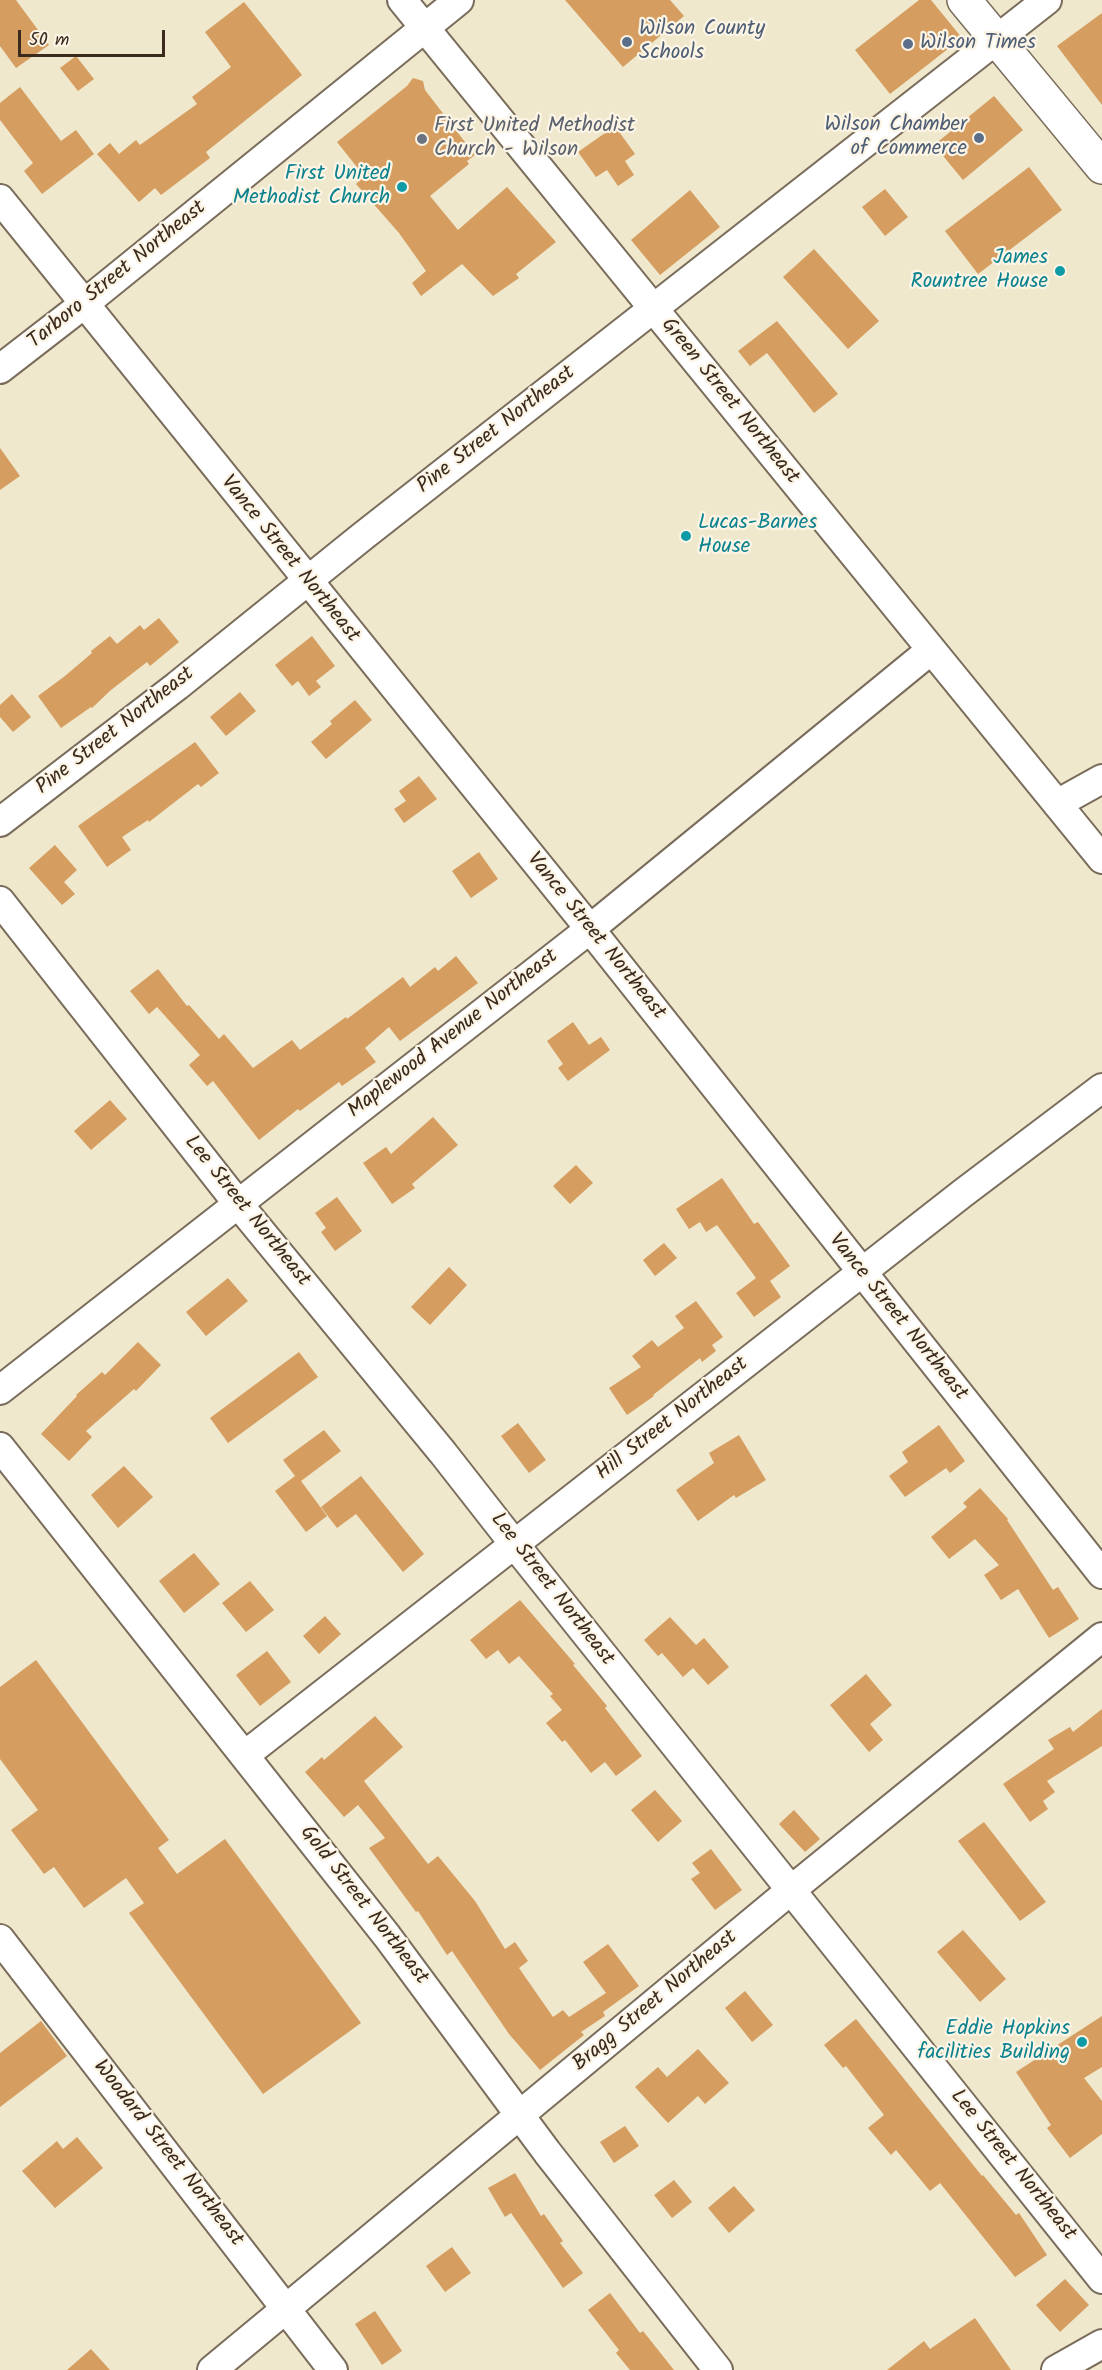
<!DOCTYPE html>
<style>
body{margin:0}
#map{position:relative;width:1102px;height:2370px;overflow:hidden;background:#efe8cc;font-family:Kalam,sans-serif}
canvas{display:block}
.scale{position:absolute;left:18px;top:30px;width:147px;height:27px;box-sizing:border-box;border:3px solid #3b2a1e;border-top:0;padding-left:8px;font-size:18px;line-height:21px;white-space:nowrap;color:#3b2a1e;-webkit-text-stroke:4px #fcf5e5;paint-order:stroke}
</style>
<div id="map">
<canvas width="1102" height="2370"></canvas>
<div class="scale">50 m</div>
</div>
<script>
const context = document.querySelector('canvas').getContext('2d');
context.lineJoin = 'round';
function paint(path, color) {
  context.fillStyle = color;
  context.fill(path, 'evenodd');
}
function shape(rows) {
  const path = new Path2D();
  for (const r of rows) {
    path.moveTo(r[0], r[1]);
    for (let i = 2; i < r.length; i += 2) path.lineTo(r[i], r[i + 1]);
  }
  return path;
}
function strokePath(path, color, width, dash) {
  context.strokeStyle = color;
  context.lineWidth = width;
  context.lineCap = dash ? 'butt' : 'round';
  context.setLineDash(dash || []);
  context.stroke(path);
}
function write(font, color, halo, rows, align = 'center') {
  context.font = font + ' Kalam,sans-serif';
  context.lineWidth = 4.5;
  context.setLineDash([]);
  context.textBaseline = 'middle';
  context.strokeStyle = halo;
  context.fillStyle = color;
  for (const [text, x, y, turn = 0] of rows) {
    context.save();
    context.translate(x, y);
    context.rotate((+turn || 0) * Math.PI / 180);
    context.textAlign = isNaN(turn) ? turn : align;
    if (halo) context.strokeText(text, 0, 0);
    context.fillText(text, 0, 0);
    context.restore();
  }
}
paint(shape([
 [0,0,16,0,49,45,16,68,0,46],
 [565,0,670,0,684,16,623,67],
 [919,0,931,0,962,38,890,94,855,50],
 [244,2,302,75,206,152,210,158,161,195,155,188,139,202,97,154,110,143,119,154,136,140,140,145,197,104,192,97,231,67,205,32],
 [1102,13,1102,105,1057,46],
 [76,56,94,79,78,91,60,68],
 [413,78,423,81,425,90,475,155,467,161,469,164,430,196,458,230,507,187,556,242,516,274,519,278,493,296,462,264,421,296,412,283,426,271,399,233,356,184,364,176,337,142,407,86],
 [20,87,61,141,76,130,94,154,42,194,24,171,33,163,0,120,0,103],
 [994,96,1023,130,963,180,934,145],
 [615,126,635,154,625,161,634,175,618,186,607,170,596,177,578,152],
 [1029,167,1062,210,978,274,945,231],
 [885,189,908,217,885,236,862,207],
 [690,190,720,227,660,275,631,240],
 [814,249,879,321,848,349,783,277],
 [777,321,838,394,814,413,767,353,750,366,738,351],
 [0,448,20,476,0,490],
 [159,618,179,642,150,666,147,662,111,690,92,708,91,707,61,728,38,696,65,676,92,653,91,651,110,636,117,644,140,625,144,630],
 [312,636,335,666,316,681,321,687,309,696,298,681,292,686,275,665],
 [240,692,256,711,226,736,210,717],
 [12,694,31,717,13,732,0,717,0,705],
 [355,700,372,720,326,759,311,742,332,724,330,721],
 [195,742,219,773,201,787,198,784,149,822,148,820,122,837,131,850,107,867,78,826],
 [419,776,437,799,404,823,394,809,406,801,399,791],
 [55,845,77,870,64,882,75,894,62,905,29,868],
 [479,852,498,879,471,898,452,871],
 [456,956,478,983,400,1041,389,1027,365,1048,376,1062,342,1086,339,1082,300,1111,298,1109,259,1140,213,1081,207,1086,189,1065,200,1055,157,1007,149,1014,130,991,158,969,187,1006,189,1005,219,1039,224,1034,253,1068,292,1040,300,1050,346,1017,347,1019,403,977,410,987,435,967,438,971],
 [573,1022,589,1045,601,1037,610,1050,568,1081,558,1068,563,1064,547,1041],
 [110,1100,127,1119,91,1150,74,1131],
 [433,1117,458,1145,412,1184,415,1188,392,1204,363,1163,386,1147,391,1154],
 [576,1165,593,1183,570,1204,553,1186],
 [722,1178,754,1224,758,1222,790,1266,770,1281,781,1297,754,1317,736,1293,756,1278,717,1225,706,1232,700,1222,689,1229,676,1209],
 [337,1197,362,1231,335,1251,321,1232,326,1228,315,1213],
 [664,1243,677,1258,655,1276,643,1260],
 [449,1267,467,1285,430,1325,411,1307],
 [228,1278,248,1301,206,1336,186,1312],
 [696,1301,723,1337,712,1345,716,1351,702,1362,700,1358,653,1395,654,1396,627,1415,609,1388,641,1367,632,1356,652,1340,658,1347,684,1328,675,1316],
 [138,1342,161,1365,136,1391,134,1389,86,1431,92,1437,69,1461,41,1434,77,1396,76,1395,102,1372,105,1375],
 [299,1352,318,1377,228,1443,210,1418],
 [518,1423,546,1460,529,1473,501,1436],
 [939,1425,965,1461,950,1473,946,1468,905,1497,889,1476,908,1462,902,1452],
 [324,1430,341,1451,301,1481,327,1516,306,1532,275,1491,295,1476,283,1460],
 [739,1435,766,1480,736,1498,734,1495,698,1521,676,1490,714,1463,709,1453],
 [124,1466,153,1497,118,1528,91,1495],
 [361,1476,424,1554,403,1572,356,1514,337,1528,321,1507],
 [980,1488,1008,1519,1007,1520,1053,1590,1058,1587,1079,1619,1049,1638,1018,1589,1001,1600,984,1575,999,1565,975,1539,949,1559,931,1537,967,1507,963,1503],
 [194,1553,220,1584,184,1613,159,1581],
 [250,1581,274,1610,246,1632,222,1603],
 [520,1600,575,1664,573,1665,607,1706,605,1708,642,1756,616,1776,605,1762,591,1773,565,1740,562,1742,546,1723,562,1710,550,1696,553,1694,519,1656,509,1664,498,1650,486,1659,470,1640],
 [325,1616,341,1634,319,1654,303,1636],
 [670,1617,696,1645,704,1638,729,1667,708,1685,693,1668,683,1677,662,1653,658,1656,644,1640],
 [267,1651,291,1682,260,1706,236,1675],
 [36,1660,169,1840,158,1848,177,1874,225,1839,361,2023,263,2094,129,1913,144,1903,126,1878,84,1908,54,1867,44,1874,11,1830,38,1810,0,1759,0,1687],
 [866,1674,892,1705,870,1724,883,1740,869,1752,830,1705],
 [1102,1709,1102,1746,1047,1781,1055,1792,1043,1801,1048,1809,1030,1822,1003,1784,1054,1749,1048,1740,1070,1727,1073,1732],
 [375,1716,403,1747,364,1781,428,1864,438,1856,475,1901,505,1949,515,1942,528,1961,519,1968,553,2017,563,2010,569,2017,606,1993,583,1962,608,1944,639,1986,603,2012,605,2016,581,2032,584,2035,540,2070,509,2034,452,1951,447,1955,418,1911,416,1912,369,1848,385,1838,358,1805,344,1817,305,1772,322,1757,324,1760],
 [655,1790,682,1821,658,1842,631,1810],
 [794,1810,820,1839,805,1852,779,1824],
 [984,1822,1046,1902,1020,1921,958,1841],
 [711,1849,742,1890,715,1910,691,1879,700,1873,692,1863],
 [963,1930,1006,1979,980,2002,937,1952],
 [745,1991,773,2025,752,2042,725,2008],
 [1102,2016,1102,2067,1084,2078,1102,2101,1102,2134,1070,2158,1047,2128,1051,2125,1016,2072],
 [856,2019,982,2176,983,2175,1016,2215,1019,2213,1047,2255,1015,2277,940,2183,930,2191,896,2150,891,2155,868,2128,884,2115,846,2066,843,2068,824,2045],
 [41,2021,67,2056,0,2107,0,2053],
 [698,2049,729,2083,705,2104,698,2096,668,2123,635,2087,658,2067,667,2077],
 [625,2126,639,2146,614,2163,600,2142],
 [77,2137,103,2168,55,2208,22,2171,57,2141,63,2149],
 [515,2173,541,2216,544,2214,563,2241,560,2243,583,2273,563,2288,511,2213,505,2217,488,2188],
 [674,2180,692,2202,672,2218,654,2195],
 [734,2186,755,2210,729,2233,708,2208],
 [452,2247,471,2273,445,2292,426,2266],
 [1065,2279,1089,2305,1060,2332,1036,2305],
 [610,2293,640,2333,643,2331,674,2370,630,2370,616,2353,619,2350,588,2310],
 [375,2311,402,2351,382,2365,355,2324],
 [975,2318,1011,2370,887,2370,924,2341,930,2349],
 [91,2349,110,2370,67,2370]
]), '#d59d60');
const minor = shape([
 [402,0,1102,859],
 [0,199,590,929,1102,1574],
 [0,369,84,304,459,0],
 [1057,804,1102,779],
 [0,822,177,686,363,536,1047,0],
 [0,901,239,1205,443,1453,515,1545,1102,2279],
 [0,1390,590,929,931,650],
 [0,1447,387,1936,547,2152,718,2370],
 [245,1755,963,1193,1102,1088],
 [0,1939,333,2370],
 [212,2370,791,1890,1102,1637],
 [1056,2370,1102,2344]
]);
const major = shape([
 [964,0,1102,167]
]);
strokePath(minor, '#7a6c5b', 32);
strokePath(major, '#7a6c5b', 36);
strokePath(minor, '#fff', 28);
strokePath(major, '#fff', 33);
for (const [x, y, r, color] of [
 [627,42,6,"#5c6f8a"],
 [908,44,6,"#5c6f8a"],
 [979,138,6,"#5c6f8a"],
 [422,139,6,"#6b7280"],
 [402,187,6,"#0f9aa8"],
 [1060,271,6,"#0f9aa8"],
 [686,536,6,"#0f9aa8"],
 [1082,2042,6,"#0f9aa8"]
]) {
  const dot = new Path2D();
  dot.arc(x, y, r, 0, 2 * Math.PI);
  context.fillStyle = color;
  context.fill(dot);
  strokePath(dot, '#fcf5e5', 2);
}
write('21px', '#4e5e75', '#fcf5e5', [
 ["Wilson County",639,30],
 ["Schools",639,54],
 ["Wilson Times",920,44],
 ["Wilson Chamber",967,126,"right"],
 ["of Commerce",967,150,"right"]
], 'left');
write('21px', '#5b616d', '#fcf5e5', [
 ["First United Methodist",434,127],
 ["Church - Wilson",434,151]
], 'left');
write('21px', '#0d838f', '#fcf5e5', [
 ["First United",390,175],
 ["Methodist Church",390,199],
 ["James",1048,259],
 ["Rountree House",1048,283],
 ["Lucas-Barnes",698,524,"left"],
 ["House",698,548,"left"],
 ["Eddie Hopkins",1070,2030],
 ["facilities Building",1070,2054]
], 'right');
write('21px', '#3b2a1e', '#fcf5e5', [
 ["Tarboro Street Northeast",118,276,-39],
 ["Green Street Northeast",729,402,51],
 ["Pine Street Northeast",497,431,-38],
 ["Vance Street Northeast",289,560,51],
 ["Pine Street Northeast",116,732,-38],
 ["Vance Street Northeast",595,937,51],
 ["Maplewood Avenue Northeast",454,1035,-38],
 ["Lee Street Northeast",246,1212,51],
 ["Vance Street Northeast",897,1318,51],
 ["Hill Street Northeast",673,1420,-38],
 ["Lee Street Northeast",551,1590,52],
 ["Gold Street Northeast",363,1906,52],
 ["Bragg Street Northeast",656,2002,-40],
 ["Woodard Street Northeast",167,2154,52],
 ["Lee Street Northeast",1012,2166,51]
]);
</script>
